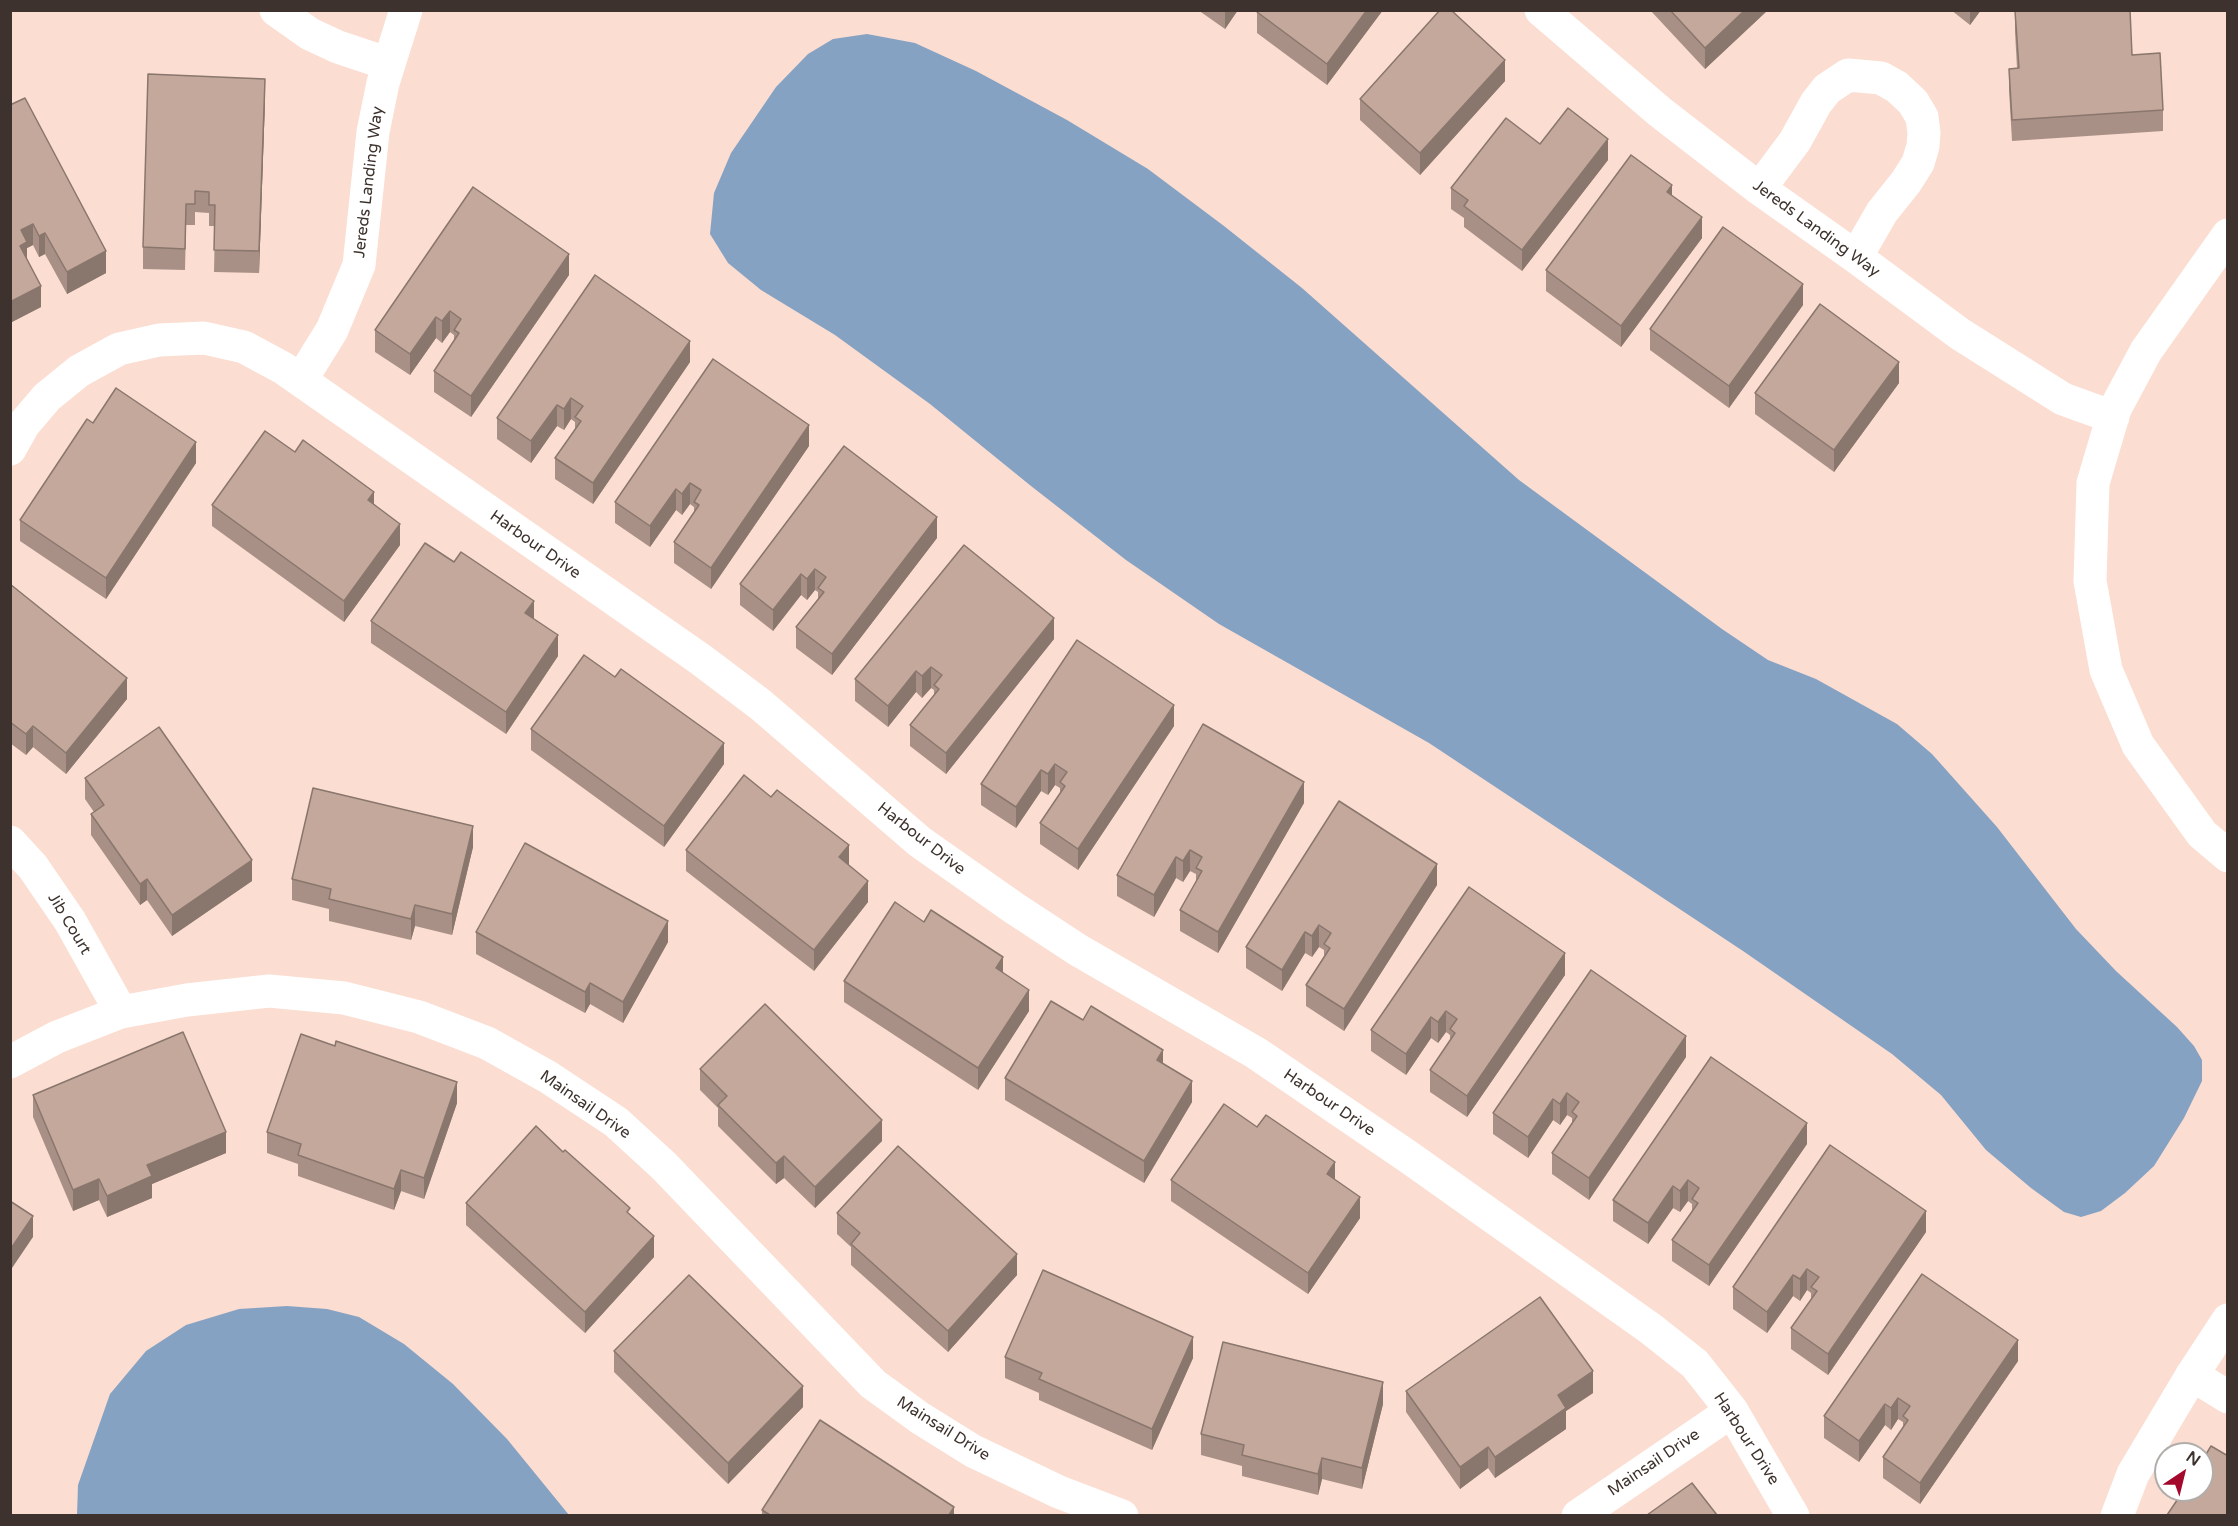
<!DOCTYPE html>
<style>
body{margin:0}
#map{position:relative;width:2238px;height:1526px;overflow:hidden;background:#fbddd1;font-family:"Varela Round",sans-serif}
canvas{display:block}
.frame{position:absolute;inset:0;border:12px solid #3d322d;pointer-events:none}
.north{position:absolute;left:2154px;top:1442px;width:60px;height:60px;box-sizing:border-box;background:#fff;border:2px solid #b1adab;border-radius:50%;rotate:35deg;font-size:16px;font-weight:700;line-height:24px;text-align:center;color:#3d322d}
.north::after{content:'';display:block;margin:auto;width:21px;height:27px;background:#a5082d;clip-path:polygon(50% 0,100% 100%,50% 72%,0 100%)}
</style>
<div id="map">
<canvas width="2238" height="1526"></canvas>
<div class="frame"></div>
<div class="north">N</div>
</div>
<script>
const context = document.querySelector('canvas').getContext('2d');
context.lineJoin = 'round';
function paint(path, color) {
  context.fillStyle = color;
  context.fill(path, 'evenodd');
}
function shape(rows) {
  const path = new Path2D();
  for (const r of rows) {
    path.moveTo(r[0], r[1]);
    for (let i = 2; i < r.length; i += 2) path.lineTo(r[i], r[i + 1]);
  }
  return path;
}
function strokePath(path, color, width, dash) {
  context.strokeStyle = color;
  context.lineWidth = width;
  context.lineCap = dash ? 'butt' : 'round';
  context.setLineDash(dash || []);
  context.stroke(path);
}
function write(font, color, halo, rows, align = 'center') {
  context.font = font + ' "Varela Round",sans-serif';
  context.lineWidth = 5;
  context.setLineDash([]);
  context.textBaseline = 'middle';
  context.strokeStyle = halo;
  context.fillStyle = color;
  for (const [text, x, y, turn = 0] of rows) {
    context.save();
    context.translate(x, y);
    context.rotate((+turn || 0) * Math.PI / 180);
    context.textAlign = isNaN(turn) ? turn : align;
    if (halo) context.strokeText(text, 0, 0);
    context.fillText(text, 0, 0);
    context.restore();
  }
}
paint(shape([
 [867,34,915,43,976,71,1067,120,1148,169,1224,226,1302,288,1519,480,1722,629,1768,660,1816,679,1897,724,1932,754,1997,827,2076,929,2116,971,2177,1027,2194,1046,2202,1060,2202,1081,2184,1118,2154,1166,2125,1193,2101,1211,2081,1217,2064,1212,2031,1188,1986,1150,1941,1095,1892,1054,1743,951,1429,743,1219,624,1126,560,1031,486,930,404,835,335,761,290,728,263,710,234,714,193,731,153,776,87,808,54,833,39],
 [287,1306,327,1309,359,1317,404,1344,453,1384,507,1439,569,1515,77,1515,78,1485,110,1394,146,1351,186,1325,239,1309]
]), '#86a2c3');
strokePath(shape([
 [276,10,310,34,338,47,389,64],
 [1541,10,1660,112,1757,187,1856,257,1960,334,2063,399,2113,417],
 [1760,188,1795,141,1816,103,1827,89,1848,75,1881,78,1897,87,1913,102,1922,117,1924,133,1923,146,1918,163,1906,182,1882,212,1856,257],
 [2228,235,2146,351,2115,409,2093,483,2090,581,2106,670,2138,745,2202,834,2228,856],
 [301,380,332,330,359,265,373,132,383,83,406,10],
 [10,449,24,424,47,397,79,371,119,349,159,340,204,338,244,347,283,368,700,659,761,705,920,842,1014,908,1078,950,1256,1053,1410,1158,1651,1329,1695,1364,1732,1411,1793,1516],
 [10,842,33,867,70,921,121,1012],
 [10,1062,57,1037,121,1012,187,1000,269,991,344,998,419,1017,487,1043,548,1077,616,1122,664,1166,873,1384,920,1418,973,1451,1059,1492,1122,1516],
 [2192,1375,2228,1397],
 [1578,1516,1732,1411]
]), '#fff', 33);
strokePath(shape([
 [2117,1516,2133,1474,2192,1375,2228,1320]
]), '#fff', 33);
paint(shape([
 [1198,10,1238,10,1225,29],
 [1258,10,1383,10,1327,85,1257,33,1257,12],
 [1650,10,1768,10,1705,69],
 [1951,10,1981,10,1970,25],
 [2015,11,2132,55,2163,110,2163,131,2012,141,2009,90,2009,69,2017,68,2015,32],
 [1505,81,1420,175,1360,120,1360,99],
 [265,100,259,273,214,272,215,226,209,226,209,213,195,212,195,225,186,225,185,270,143,269,143,247],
 [10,105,106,273,67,294,45,254,39,257,33,245,27,248,27,259,41,307,10,323],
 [1540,144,1608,160,1522,271,1464,227,1464,218,1451,209,1451,188],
 [1672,195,1702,238,1621,347,1546,291,1546,270],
 [569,275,471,417,434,392,434,371,454,341,454,335,450,332,442,343,436,338,410,375,375,352,375,330],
 [1803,305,1729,408,1650,350,1650,329],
 [690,362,593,504,555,479,555,458,575,429,575,422,571,419,564,430,557,426,531,463,497,439,497,418],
 [1899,383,1834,472,1755,414,1755,393],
 [93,423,196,463,106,599,20,541,20,520],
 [809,446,711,589,674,563,674,542,694,513,694,507,690,504,682,515,676,510,650,547,615,523,615,502],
 [295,452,374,505,400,545,344,622,212,526,212,505],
 [937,538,832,675,796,648,796,627,818,599,818,592,815,590,807,600,801,595,773,631,740,605,740,584],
 [10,584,127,699,66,774,33,747,26,755,10,743],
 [534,619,558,656,506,734,371,643,371,621],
 [1054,639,946,774,910,746,910,725,934,696,934,690,931,688,922,698,916,692,888,727,855,701,855,679],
 [1174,726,1078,870,1040,844,1040,823,1060,794,1060,788,1055,785,1048,795,1041,791,1016,828,981,805,981,784],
 [531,729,724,764,664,847,531,750],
 [85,778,252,881,172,936,147,900,140,905,91,835,91,814,94,812,85,799],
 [1304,803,1218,953,1180,931,1180,910,1196,881,1196,874,1190,871,1183,882,1176,878,1154,917,1117,896,1117,875],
 [473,847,452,935,415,926,411,940,329,921,329,909,292,900,292,879],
 [686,850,849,865,868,902,814,971,686,871],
 [1437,885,1344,1031,1306,1006,1306,985,1324,956,1324,950,1319,947,1312,957,1305,953,1282,991,1246,968,1246,947],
 [924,922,1003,973,1029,1011,978,1090,844,1002,844,981],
 [476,932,668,942,623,1023,590,1004,585,1013,476,954],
 [1565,975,1467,1117,1430,1092,1430,1070,1450,1041,1450,1035,1446,1032,1438,1043,1431,1038,1406,1075,1371,1051,1371,1030],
 [1083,1020,1163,1064,1192,1102,1144,1183,1005,1100,1005,1078],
 [1686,1057,1589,1200,1552,1174,1552,1153,1572,1124,1572,1118,1567,1115,1560,1125,1553,1120,1528,1158,1493,1134,1493,1113],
 [700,1069,882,1141,815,1208,784,1178,776,1184,718,1126,718,1108,700,1090],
 [33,1095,226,1153,152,1184,152,1198,107,1217,99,1200,73,1211,33,1117],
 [457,1103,424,1199,401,1191,394,1210,298,1176,298,1164,267,1153,267,1132],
 [1807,1144,1709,1286,1672,1261,1672,1240,1692,1211,1692,1204,1688,1201,1680,1212,1673,1208,1648,1244,1613,1221,1613,1200],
 [1171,1180,1335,1180,1360,1218,1308,1294,1171,1201],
 [466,1203,630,1214,654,1257,585,1333,466,1225],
 [837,1213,1017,1275,948,1352,851,1265,851,1247,837,1234],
 [1926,1232,1828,1375,1791,1349,1791,1328,1811,1300,1811,1293,1807,1290,1800,1301,1793,1296,1767,1333,1733,1309,1733,1287],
 [614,1351,803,1407,728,1484,614,1372],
 [1005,1357,1193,1358,1152,1450,1039,1400,1039,1393,1005,1378],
 [2018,1361,1920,1504,1883,1478,1883,1457,1903,1428,1903,1422,1898,1419,1891,1430,1885,1425,1859,1462,1824,1438,1824,1416],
 [1406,1391,1593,1393,1566,1411,1566,1429,1495,1478,1488,1468,1460,1489,1406,1412],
 [1383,1404,1362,1489,1322,1479,1318,1495,1242,1476,1242,1466,1201,1455,1201,1434],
 [762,1510,954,1515,762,1515]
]), '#a99086');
paint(shape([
 [1225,10,1238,10,1225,29],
 [1367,10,1383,10,1327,85,1327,64],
 [1745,10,1768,10,1705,69,1705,48],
 [1970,10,1981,10,1970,25],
 [1505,60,1505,81,1420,175,1420,153],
 [265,79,265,100,259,273,259,251],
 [1608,139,1608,160,1522,271,1522,250],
 [1672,185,1672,207,1667,192],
 [1702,217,1702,238,1621,347,1621,326],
 [33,224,33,245,27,248,27,263,20,267,21,230],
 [45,233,45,254,39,257,39,236],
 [106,251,106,273,67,294,67,272],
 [569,254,569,275,471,417,471,396],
 [1803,284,1803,305,1729,408,1729,386],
 [41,286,41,307,10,323,10,302],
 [450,311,450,332,442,343,442,321],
 [436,317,436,338,410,375,410,354],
 [690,341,690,362,593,504,593,483],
 [1899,362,1899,383,1834,472,1834,450],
 [571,398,571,419,564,430,564,409],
 [557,405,557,426,531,463,531,441],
 [809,425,809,446,711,589,711,568],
 [196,442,196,463,106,599,106,578],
 [690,483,690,504,682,515,682,494],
 [676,489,676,510,650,547,650,526],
 [374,492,374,513,368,500],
 [937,517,937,538,832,675,832,654],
 [400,524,400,545,344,622,344,601],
 [815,569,815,590,807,600,807,579],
 [801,574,801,595,773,631,773,610],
 [534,601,534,622,525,613],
 [1054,618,1054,639,946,774,946,753],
 [558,635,558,656,506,734,506,712],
 [931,667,931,688,922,698,922,676],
 [916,671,916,692,888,727,888,706],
 [127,678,127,699,66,774,66,753],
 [1174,705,1174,726,1078,870,1078,849],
 [33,726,33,747,26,755,26,734],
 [724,743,724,764,664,847,664,826],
 [1055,764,1055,785,1048,795,1048,774],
 [1041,770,1041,791,1016,828,1016,807],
 [1304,782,1304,803,1218,953,1218,932],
 [473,826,473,847,452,935,452,914],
 [849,845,849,866,839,857],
 [1190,850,1190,871,1183,882,1183,861],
 [1176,857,1176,878,1154,917,1154,895],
 [252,860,252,881,172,936,172,915],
 [1437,864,1437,885,1344,1031,1344,1009],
 [147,879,147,900,140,905,140,884],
 [868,881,868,902,814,971,814,950],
 [415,905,415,926,411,940,411,919],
 [668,921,668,942,623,1023,623,1002],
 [1319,925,1319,947,1312,957,1312,936],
 [1305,932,1305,953,1282,991,1282,970],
 [1565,953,1565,975,1467,1117,1467,1096],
 [1003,957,1003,978,996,968],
 [590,983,590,1004,585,1013,585,992],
 [1029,990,1029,1011,978,1090,978,1068],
 [1446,1011,1446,1032,1438,1043,1438,1022],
 [1431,1017,1431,1038,1406,1075,1406,1054],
 [1686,1036,1686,1057,1589,1200,1589,1178],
 [1163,1050,1163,1071,1157,1060],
 [1192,1081,1192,1102,1144,1183,1144,1161],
 [457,1082,457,1103,424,1199,424,1178],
 [1567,1093,1567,1115,1560,1125,1560,1104],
 [1553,1099,1553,1120,1528,1158,1528,1137],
 [882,1120,882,1141,815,1208,815,1187],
 [1807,1123,1807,1144,1709,1286,1709,1265],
 [226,1132,226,1153,152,1184,152,1198,107,1217,107,1196,147,1165],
 [784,1156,784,1178,776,1184,776,1163],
 [1335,1162,1335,1183,1327,1174],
 [401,1170,401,1191,394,1210,394,1189],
 [99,1179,99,1200,73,1211,73,1190],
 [1688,1180,1688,1201,1680,1212,1680,1191],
 [1673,1186,1673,1208,1648,1244,1648,1223],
 [1360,1197,1360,1218,1308,1294,1308,1273],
 [1926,1211,1926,1232,1828,1375,1828,1354],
 [33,1216,33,1237,10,1271,10,1250],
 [654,1236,654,1257,585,1333,585,1312],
 [1017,1254,1017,1275,948,1352,948,1331],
 [1807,1269,1807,1290,1800,1301,1800,1279],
 [1793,1275,1793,1296,1767,1333,1767,1312],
 [1193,1337,1193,1358,1152,1450,1152,1429],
 [2018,1340,2018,1361,1920,1504,1920,1483],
 [1593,1371,1593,1393,1566,1411,1566,1429,1495,1478,1495,1457,1558,1395],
 [1383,1382,1383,1404,1362,1489,1362,1468],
 [803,1386,803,1407,728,1484,728,1463],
 [1898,1398,1898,1419,1891,1430,1891,1408],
 [1885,1404,1885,1425,1859,1462,1859,1441],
 [1488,1447,1488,1468,1460,1489,1460,1467],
 [1322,1458,1322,1479,1318,1495,1318,1474],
 [954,1507,954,1515,949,1515]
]), '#89766d');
const building = shape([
 [1258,10,1367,10,1327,64,1257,12,1258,10],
 [1440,10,1451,10,1505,60,1420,153,1360,99,1440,10],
 [1670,10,1745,10,1705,48,1670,10],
 [2027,10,2130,10,2132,55,2160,53,2163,110,2012,120,2009,69,2019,68,2015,11,2027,10],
 [148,74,265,79,259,251,214,250,215,205,209,205,209,192,195,191,195,204,186,204,185,249,143,247,148,74],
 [25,98,106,251,67,272,45,233,39,236,33,224,21,230,27,242,20,246,41,286,10,302,10,105,25,98],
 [1568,108,1608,139,1522,250,1464,206,1468,200,1451,188,1506,118,1540,144,1568,108],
 [1631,155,1672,185,1667,192,1702,217,1621,326,1546,270,1631,155],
 [473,187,569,254,471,396,434,371,459,333,454,330,461,319,450,311,442,321,436,317,410,354,375,330,473,187],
 [1723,227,1803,284,1729,386,1650,329,1723,227],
 [595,275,690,341,593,483,555,458,581,421,575,417,583,406,571,398,564,409,557,405,531,441,497,418,595,275],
 [1820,304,1899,362,1834,450,1755,393,1820,304],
 [713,359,809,425,711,568,674,542,699,505,694,502,701,490,690,483,682,494,676,489,650,526,615,502,713,359],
 [116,388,196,442,106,578,20,520,87,419,93,423,116,388],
 [265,431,295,452,303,440,374,492,368,500,400,524,344,601,212,505,265,431],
 [844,446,937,517,832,654,796,627,824,592,818,588,826,577,815,569,807,579,801,574,773,610,740,584,844,446],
 [425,543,454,562,461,552,534,601,525,613,558,635,506,712,371,621,425,543],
 [964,545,1054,618,946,753,910,725,939,689,934,685,942,675,931,667,922,676,916,671,888,706,855,679,964,545],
 [10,584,127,678,66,753,33,726,26,734,10,722,10,584],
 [1077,640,1174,705,1078,849,1040,823,1065,786,1060,782,1067,772,1055,764,1048,774,1041,770,1016,807,981,784,1077,640],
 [584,655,615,677,621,669,724,743,664,826,531,729,584,655],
 [1203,724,1304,782,1218,932,1180,910,1202,871,1196,868,1202,857,1190,850,1183,861,1176,857,1154,895,1117,875,1203,724],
 [159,727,252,860,172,915,147,879,140,884,91,814,104,805,85,778,159,727],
 [744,775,771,797,777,790,849,845,839,857,868,881,814,950,686,850,744,775],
 [313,788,473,826,452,914,415,905,411,919,329,899,331,889,292,879,313,788],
 [1339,801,1437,864,1344,1009,1306,985,1330,948,1324,944,1331,933,1319,925,1312,936,1305,932,1282,970,1246,947,1339,801],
 [525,843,668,921,623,1002,590,983,585,992,476,932,525,843],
 [1469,887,1565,953,1467,1096,1430,1070,1455,1033,1450,1029,1457,1019,1446,1011,1438,1022,1431,1017,1406,1054,1371,1030,1469,887],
 [895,902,924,922,931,910,1003,957,996,968,1029,990,978,1068,844,981,895,902],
 [1591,970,1686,1036,1589,1178,1552,1153,1577,1116,1572,1112,1579,1102,1567,1093,1560,1104,1553,1099,1528,1137,1493,1113,1591,970],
 [1051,1001,1083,1020,1091,1006,1163,1050,1157,1060,1192,1081,1144,1161,1005,1078,1051,1001],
 [765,1004,882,1120,815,1187,784,1156,776,1163,718,1105,727,1096,700,1069,765,1004],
 [183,1032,226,1132,147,1165,152,1176,107,1196,99,1179,73,1190,33,1095,183,1032],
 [301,1034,335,1046,336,1041,457,1082,424,1178,401,1170,394,1189,298,1155,301,1144,267,1132,301,1034],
 [1711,1057,1807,1123,1709,1265,1672,1240,1698,1203,1692,1199,1699,1188,1688,1180,1680,1191,1673,1186,1648,1223,1613,1200,1711,1057],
 [1224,1104,1257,1127,1266,1115,1335,1162,1327,1174,1360,1197,1308,1273,1171,1180,1224,1104],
 [536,1126,563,1152,565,1150,630,1208,627,1212,654,1236,585,1312,466,1203,536,1126],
 [1830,1145,1926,1211,1828,1354,1791,1328,1817,1291,1811,1287,1819,1277,1807,1269,1800,1279,1793,1275,1767,1312,1733,1287,1830,1145],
 [898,1146,1017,1254,948,1331,851,1244,860,1233,837,1213,898,1146],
 [10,1201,33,1216,10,1250,10,1201],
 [1043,1270,1193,1337,1152,1429,1039,1379,1042,1373,1005,1357,1043,1270],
 [1922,1274,2018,1340,1920,1483,1883,1457,1908,1420,1903,1416,1910,1406,1898,1398,1891,1408,1885,1404,1859,1441,1824,1416,1922,1274],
 [689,1275,803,1386,728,1463,614,1351,689,1275],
 [1540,1297,1593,1371,1558,1395,1566,1408,1495,1457,1488,1447,1460,1467,1406,1391,1540,1297],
 [1223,1342,1383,1382,1362,1468,1322,1458,1318,1474,1242,1455,1244,1445,1201,1434,1223,1342],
 [820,1420,954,1507,949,1515,770,1515,762,1510,820,1420],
 [2211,1446,2228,1456,2228,1515,2167,1515,2184,1490,2202,1490,2202,1461,2211,1446],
 [1692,1483,1717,1515,1647,1515,1692,1483]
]);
paint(building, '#c4a89c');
strokePath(building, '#89766d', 1.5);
write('16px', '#3d322d', '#fff', [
 ["Jereds Landing Way",369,182,-83],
 ["Jereds Landing Way",1816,229,36],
 ["Harbour Drive",535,545,35],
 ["Harbour Drive",921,839,38],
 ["Jib Court",69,924,59],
 ["Harbour Drive",1329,1103,34],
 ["Mainsail Drive",585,1105,35],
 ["Mainsail Drive",943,1429,32],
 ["Harbour Drive",1746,1439,57],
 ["Mainsail Drive",1654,1463,-34]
]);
</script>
